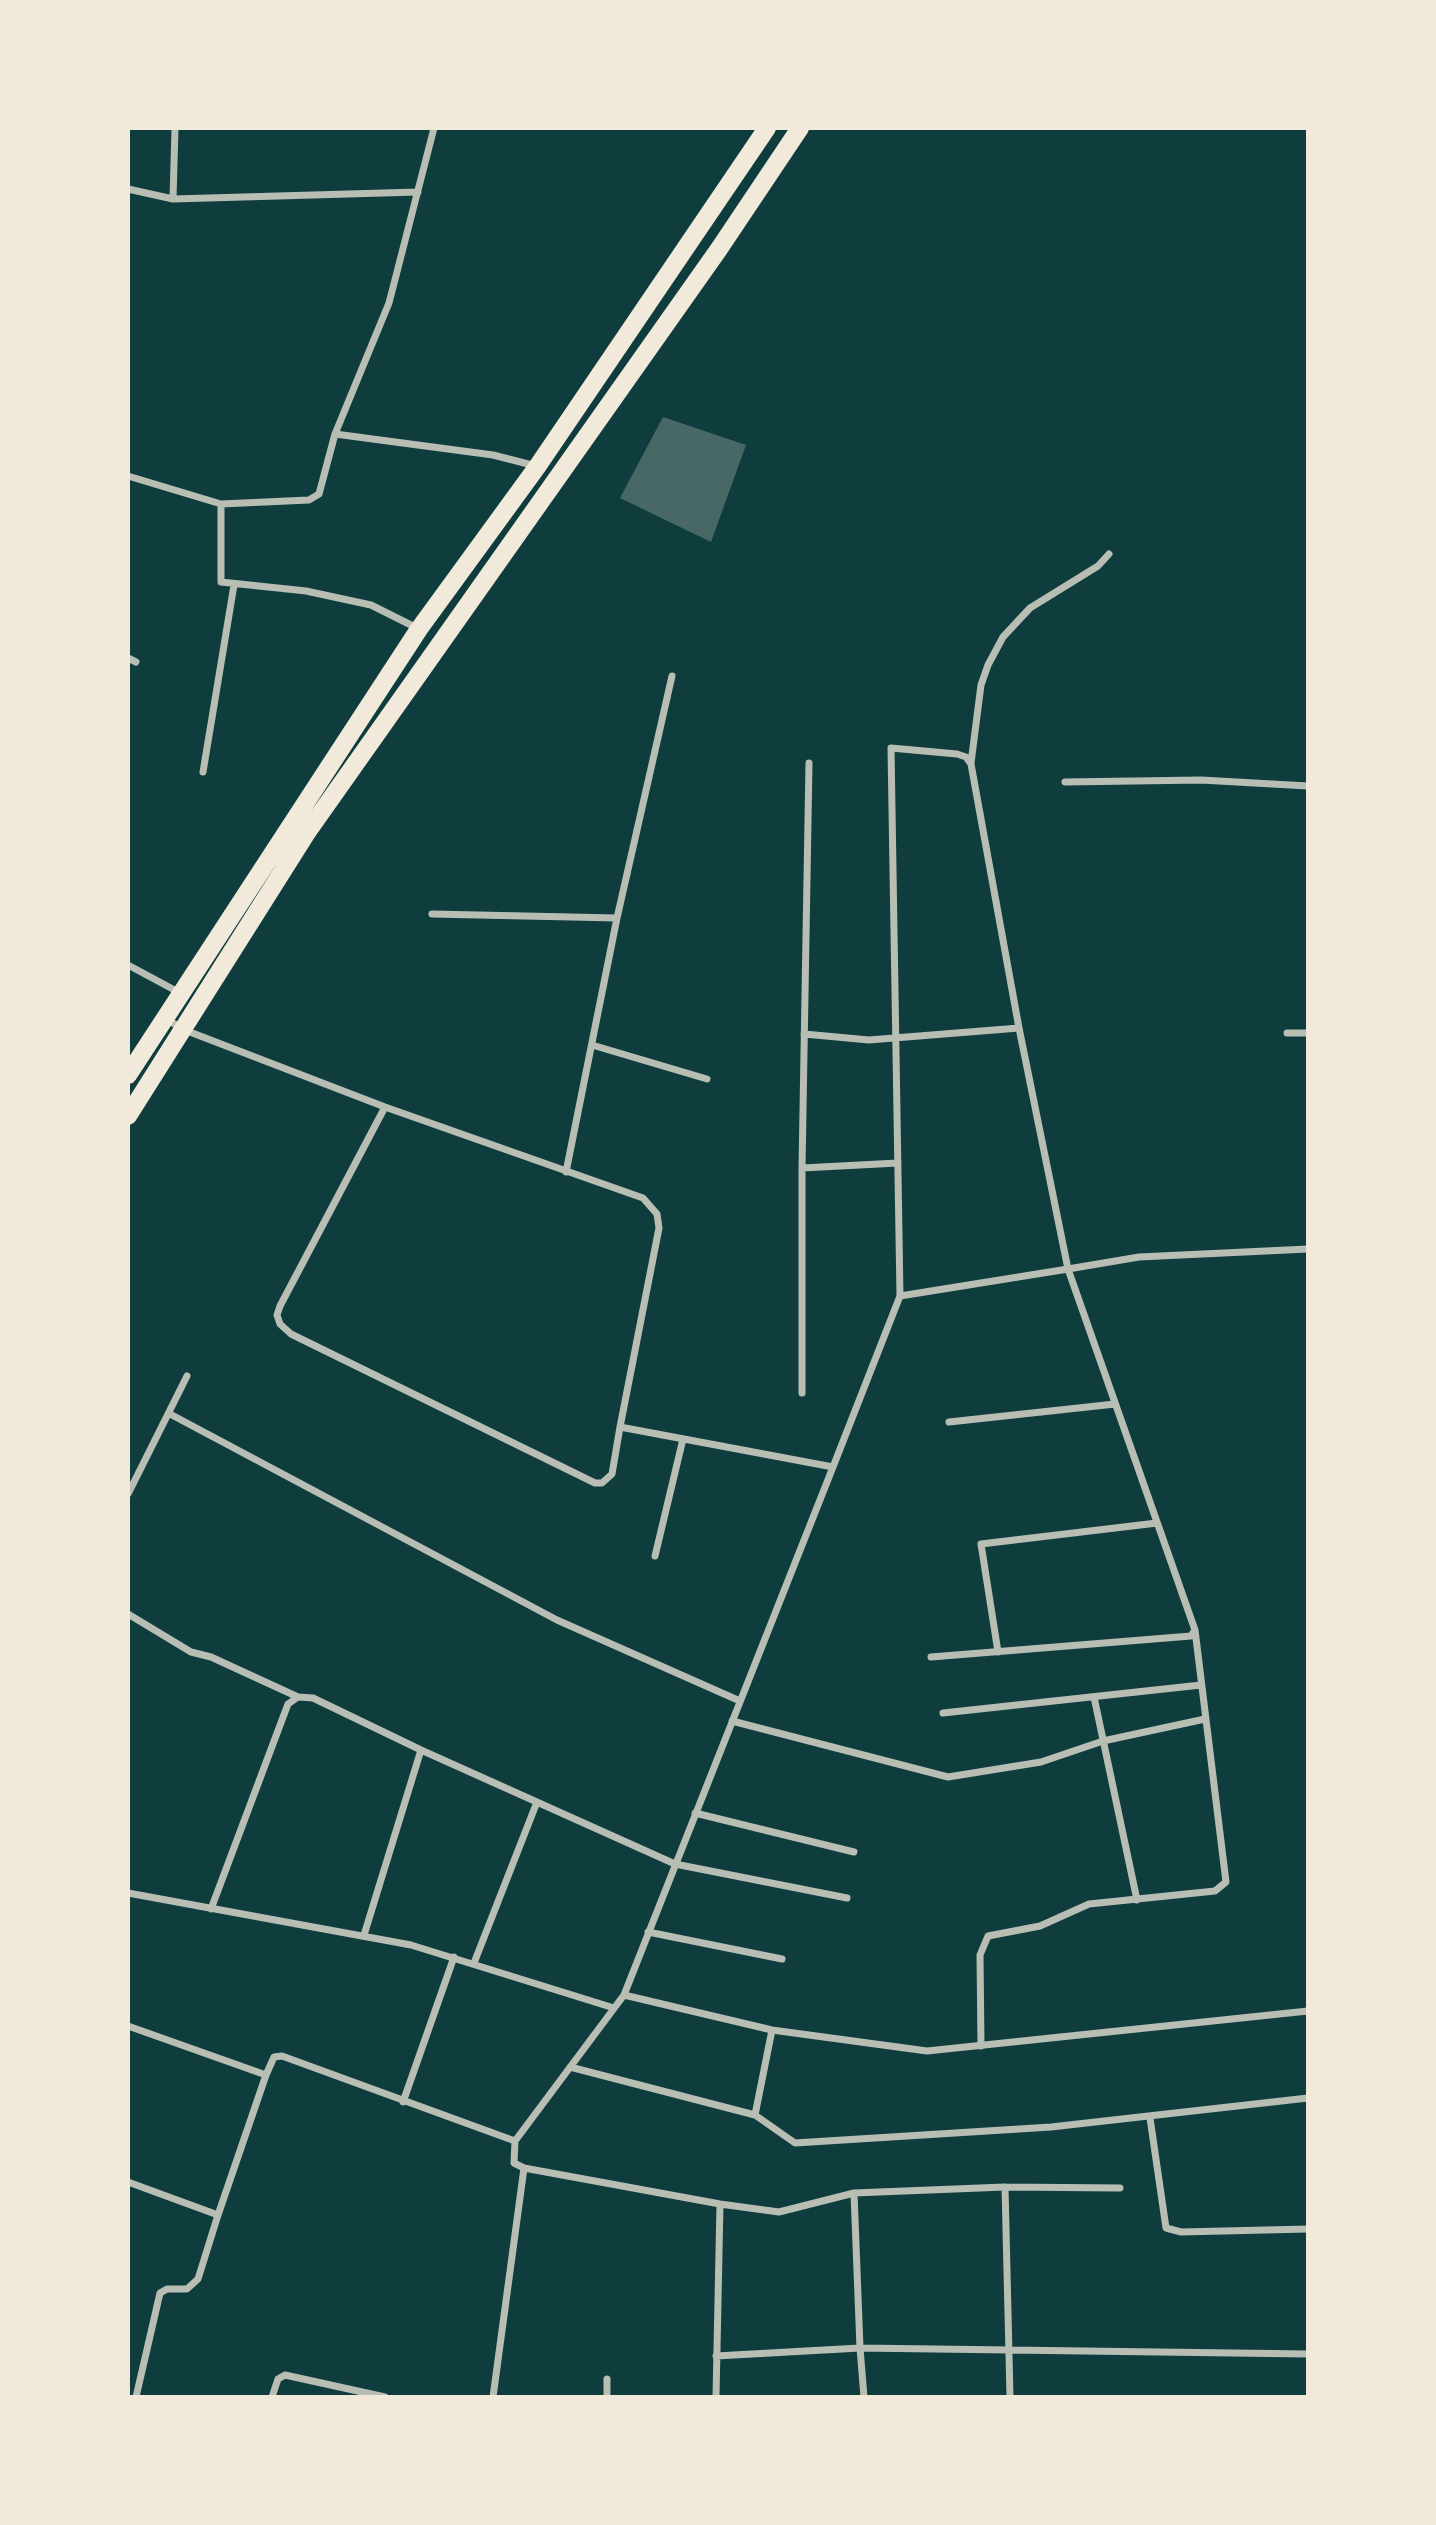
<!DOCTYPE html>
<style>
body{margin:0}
#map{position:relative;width:1436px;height:2525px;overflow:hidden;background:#0f3d3e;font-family:Manrope,sans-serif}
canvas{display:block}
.frame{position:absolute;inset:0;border:130px solid #f1e9da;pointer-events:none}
</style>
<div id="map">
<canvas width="1436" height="2525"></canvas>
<div class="frame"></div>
</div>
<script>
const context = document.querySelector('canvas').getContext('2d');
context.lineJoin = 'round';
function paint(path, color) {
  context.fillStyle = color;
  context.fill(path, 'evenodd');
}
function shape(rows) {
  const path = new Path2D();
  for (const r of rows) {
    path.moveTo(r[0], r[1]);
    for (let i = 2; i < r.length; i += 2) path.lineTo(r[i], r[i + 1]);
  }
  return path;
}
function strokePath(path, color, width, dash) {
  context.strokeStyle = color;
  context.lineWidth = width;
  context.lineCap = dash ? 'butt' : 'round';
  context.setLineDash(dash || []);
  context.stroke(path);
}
paint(shape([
 [663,417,746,445,711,542,620,498]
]), '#486865');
strokePath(shape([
 [128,189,173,199,418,192],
 [173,199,175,128],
 [335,434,493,455,536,466],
 [128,476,221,504],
 [419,629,371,605,306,591,221,582,221,504,309,500,319,494,335,434,389,303,434,128],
 [128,658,136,662],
 [971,763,981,685,988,665,1003,637,1030,608,1098,566,1109,554],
 [203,772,234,585],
 [1065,782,1201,780,1308,786],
 [432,914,617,918,566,1172],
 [617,918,672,676],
 [128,965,182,994],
 [167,1019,182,1029,385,1107,643,1198,657,1214,659,1228,620,1427,833,1467,900,1296,891,748,957,754,966,757,971,764,1019,1028,1068,1269,1139,1257,1308,1249],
 [1287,1033,1308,1033],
 [804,1034,869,1040,1019,1028],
 [592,1045,707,1079],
 [385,1107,280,1306,277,1315,280,1324,291,1334,595,1483,602,1483,612,1474,620,1427],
 [802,1168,898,1163],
 [900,1296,1068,1269,1195,1630,1191,1636,931,1657],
 [802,1393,802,1168,809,763],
 [170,1414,557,1620,740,1701],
 [949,1422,1115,1404],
 [128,1494,187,1376],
 [655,1556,683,1439],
 [128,1614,191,1652,211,1657,298,1697,313,1698,421,1750,675,1864,847,1898],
 [998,1652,981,1544,1157,1523],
 [1094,1697,1137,1900],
 [943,1713,1201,1685],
 [732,1721,948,1777,1041,1762,1103,1741,1205,1719],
 [695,1813,854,1852],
 [128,1893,411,1945,614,2008],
 [211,1909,288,1704,298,1697],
 [648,1932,782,1959],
 [364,1935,421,1750],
 [474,1963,537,1802],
 [624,1995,772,2030,927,2051,1308,2011],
 [128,2026,266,2075,274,2057,282,2056,515,2141,624,1995,833,1467],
 [981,2046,980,1955,988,1936,1040,1926,1089,1904,1215,1891,1226,1882,1195,1630],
 [570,2067,755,2115,795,2143,1051,2127,1308,2098],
 [403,2102,454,1957],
 [755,2115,772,2030],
 [1150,2118,1166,2228,1181,2232,1308,2229],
 [515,2141,514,2163,524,2168,720,2204,779,2212,854,2193],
 [128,2182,218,2215,266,2075],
 [1005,2187,1120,2188],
 [716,2356,860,2348,854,2193,1005,2187,1010,2397],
 [136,2397,160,2293,167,2289,187,2289,198,2279,218,2215],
 [272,2397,278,2379,285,2375,385,2397],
 [493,2397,524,2168],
 [607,2397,607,2379],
 [716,2397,720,2204],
 [864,2397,860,2348,1308,2354]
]), '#b8beb3', 7);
strokePath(shape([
 [128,1075,419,629,537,467,767,128],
 [128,1116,308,831,719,249,800,128]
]), '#f1e9da', 18);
</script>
